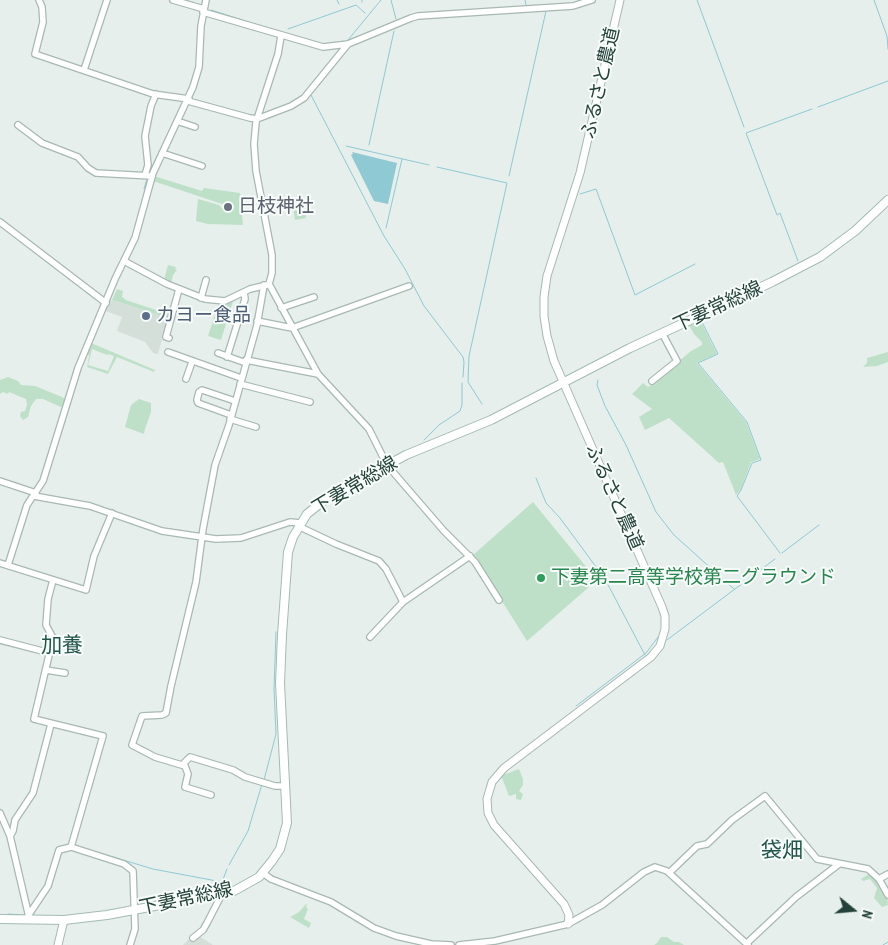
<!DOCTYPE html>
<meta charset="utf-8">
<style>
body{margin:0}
#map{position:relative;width:888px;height:945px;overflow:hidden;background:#e6efeb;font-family:"PT Sans Narrow",sans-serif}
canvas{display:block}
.north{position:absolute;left:828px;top:885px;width:50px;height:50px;-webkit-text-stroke:4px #f7fbf9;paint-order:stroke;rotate:107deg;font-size:14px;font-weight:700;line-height:20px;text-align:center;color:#24423a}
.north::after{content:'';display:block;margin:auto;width:18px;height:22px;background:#24423a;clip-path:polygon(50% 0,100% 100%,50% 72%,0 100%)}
</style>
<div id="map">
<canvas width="888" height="945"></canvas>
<div class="north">N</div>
</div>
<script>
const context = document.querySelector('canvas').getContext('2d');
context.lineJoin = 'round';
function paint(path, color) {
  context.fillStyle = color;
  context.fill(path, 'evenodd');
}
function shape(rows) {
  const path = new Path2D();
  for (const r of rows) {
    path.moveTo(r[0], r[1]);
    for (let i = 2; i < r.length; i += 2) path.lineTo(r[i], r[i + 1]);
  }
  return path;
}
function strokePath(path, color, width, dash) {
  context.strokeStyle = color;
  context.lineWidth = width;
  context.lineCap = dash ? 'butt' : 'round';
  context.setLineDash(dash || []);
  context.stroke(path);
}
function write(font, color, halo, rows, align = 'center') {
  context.font = font + ' "PT Sans Narrow","Noto Sans JP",sans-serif';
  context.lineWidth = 4;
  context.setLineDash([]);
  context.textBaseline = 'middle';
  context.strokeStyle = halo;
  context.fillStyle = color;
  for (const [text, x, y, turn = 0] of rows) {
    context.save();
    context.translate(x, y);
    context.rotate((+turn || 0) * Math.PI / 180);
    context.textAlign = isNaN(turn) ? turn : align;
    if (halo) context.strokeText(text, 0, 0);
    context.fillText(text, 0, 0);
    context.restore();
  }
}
paint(shape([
 [108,299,168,318,158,354,153,353,145,342,117,331,122,317,103,310],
 [199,936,213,945,183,945,191,937]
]), '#d4dfda');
paint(shape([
 [154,176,202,191,204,188,240,193,243,225,208,224,196,221,198,199,219,205,222,208,227,209,228,206,153,181],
 [307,206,304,211,306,218,295,220,293,208],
 [168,265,176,267,175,269,177,270,173,275,171,284,164,280],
 [117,289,123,291,122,297,126,300,165,313,166,307,156,303,170,308,168,318,112,300],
 [234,298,221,340,208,336,219,302],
 [700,320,717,354,697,363,746,422,760,459,751,462,741,489,736,495,723,462,719,463,669,418,645,430,639,417,652,409,632,394,643,383,648,387,651,385,691,351,702,345,702,342,694,334,689,325],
 [91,343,155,370,154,372,117,357,108,374,87,367,89,356,87,352],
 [92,349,107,355,108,354,114,356,108,371,88,365],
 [888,352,888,362,877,366,863,367,867,363,867,358],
 [8,377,18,381,21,385,35,386,62,397,65,399,64,406,61,407,43,399,36,399,31,406,28,417,23,420,20,416,21,412,25,411,27,405,26,399,9,392,8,394,3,392,0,394,0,380],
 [139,399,151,403,151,412,145,429,144,434,125,427,131,405],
 [533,502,597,580,527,641,473,555],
 [519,769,523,779,523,785,519,791,523,794,521,800,516,799,516,794,509,796,502,778,503,775],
 [869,874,877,880,887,896,888,905,882,907,874,898,877,888,870,879,863,881,861,879],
 [306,904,307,905,306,907,308,909,304,919,311,923,309,928,290,917,299,912],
 [661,937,667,937,674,942,679,942,684,945,654,945,657,943]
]), '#bfe0c8');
paint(shape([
 [352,152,397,163,388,204,374,201,351,155,353,154]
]), '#8ec9d4');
strokePath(shape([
 [337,0,339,4],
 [362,0,362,2],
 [391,0,396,19],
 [525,0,526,5],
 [697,0,744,127],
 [874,0,887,36,888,49],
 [211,10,277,31],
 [288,29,356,5,365,13],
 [348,40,381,0],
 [305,92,311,85],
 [311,95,384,236,405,269,424,306,463,357,464,362,463,377],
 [294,101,303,95],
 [818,107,888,81],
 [268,112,290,103],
 [369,145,394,31],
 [346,146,429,165],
 [437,167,507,183,469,356,468,382,482,404],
 [149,173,182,104],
 [509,176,546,11],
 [144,189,147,179],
 [580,194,596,189,635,295,695,264],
 [386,228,402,159],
 [798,261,780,213,777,215,746,133,812,109],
 [701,320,718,354,698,363,747,422,761,460,752,463,741,490,737,496,780,553],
 [598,380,597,385,605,406,626,445,656,512,674,535,734,589],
 [424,440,439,425,460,411,462,405,462,383],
 [536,478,546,503,560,518,605,579,645,655],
 [782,553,819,525],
 [667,640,775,559],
 [576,706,646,653,658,637],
 [264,780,276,734,274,689,276,632],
 [100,853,153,869,222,882,227,869],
 [229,865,248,831,262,784],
 [8,914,24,915],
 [883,945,888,942]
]), '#8ec9d4', 1);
const minor = shape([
 [39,0,42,7,43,22,35,54,153,94,189,99],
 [173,0,204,9],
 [203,12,323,47,348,44,411,18,418,16,573,6,592,0],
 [281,36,278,54,256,122,254,144,256,171,272,255,272,273,269,284,318,374,369,429,387,465,444,531,475,562,499,600],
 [84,70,107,0],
 [188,101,250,118,257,119,291,106,304,98,348,44],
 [177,121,195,127],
 [18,125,42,143,78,157,88,168,96,173,151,176],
 [162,153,202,166],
 [145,175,148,165,145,136,151,106,156,94],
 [0,222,106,303],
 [124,261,167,284,205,299,225,301,250,289,267,285],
 [201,298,206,280],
 [281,308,314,297],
 [257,321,292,328,409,286],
 [169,338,166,337,179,289],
 [168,352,241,378],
 [218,353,246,363],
 [227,357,245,299,244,292],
 [246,360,318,374],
 [186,379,192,362],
 [652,381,677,361,662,333],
 [240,384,310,402],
 [231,415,198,403,197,400,199,392,202,390,235,401],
 [230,419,256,427],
 [0,481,36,493],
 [34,496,90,506,162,531,216,539,241,538,290,522,301,523],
 [298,526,336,544,379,561,386,569,403,602,470,556],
 [0,563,86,590,94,556,112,513],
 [8,565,27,505,43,481,78,368,115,279,135,238,153,173,193,87,199,67,201,26,206,0],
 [53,580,48,599,46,625,53,638,34,719,103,736,71,847],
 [370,637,403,602],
 [0,640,50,653],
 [46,670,65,673],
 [182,765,190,757,233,770,245,777,275,786,286,786],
 [211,795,185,787,188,774,185,766,155,757,132,745,142,716,162,715,166,713,171,686,196,582,203,529,215,465,229,425,257,325,264,285],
 [0,813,10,836,29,917],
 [10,836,13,831,15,820,33,793,51,724],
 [263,873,271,879,331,902,374,928,396,936,431,944,451,945],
 [669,873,697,846,707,844,732,820,765,796,817,859,868,869,879,879,888,895],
 [879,879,888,874],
 [28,916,48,886,59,850,71,847,124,864,133,871,135,929,130,945],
 [193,938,203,930,207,923,222,894],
 [747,943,796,897,839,864],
 [459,945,495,941,568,924,602,905,644,872,655,867,667,871,748,945]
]);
const tertiary = shape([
 [568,924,569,915,564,904,494,825,488,813,487,799,492,782,504,768,651,657,660,646,665,629,665,616,662,607,554,361,547,336,544,316,544,297,547,276,580,173,620,0],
 [58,945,64,920]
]);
const secondary = shape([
 [0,919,64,920,107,915,234,891,259,877,272,861,280,849,287,823,280,683,282,635,288,552,293,537,307,514,327,498,406,455,491,420,630,348,772,282,820,257,855,231,888,200]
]);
strokePath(minor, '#a8b8b2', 8);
strokePath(tertiary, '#a8b8b2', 9);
strokePath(secondary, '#a4bbb3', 10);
strokePath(minor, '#fff', 5.5);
strokePath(tertiary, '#fff', 7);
strokePath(secondary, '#fff', 8);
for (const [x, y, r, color] of [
 [228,207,5,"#6b7280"],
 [146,316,5,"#5c6f8a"],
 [541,578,5,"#2e9e5b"]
]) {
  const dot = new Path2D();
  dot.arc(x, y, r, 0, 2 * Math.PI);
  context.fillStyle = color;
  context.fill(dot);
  strokePath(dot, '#f7fbf9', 2);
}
write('19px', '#24423a', '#f7fbf9', [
 ["ふるさと農道",601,83,-77],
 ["下妻常総線",718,307,-25],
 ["下妻常総線",355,486,-31],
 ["ふるさと農道",614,497,66],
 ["下妻常総線",186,899,-12]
]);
write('19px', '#5b616d', '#f7fbf9', [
 ["日枝神社",238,207]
], 'left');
write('19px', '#4e5e75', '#f7fbf9', [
 ["カヨー食品",156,316]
], 'left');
write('19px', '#27864d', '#f7fbf9', [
 ["下妻第二高等学校第二グラウンド",551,578]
], 'left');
write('21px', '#1f5548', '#f7fbf9', [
 ["加養",62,646],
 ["袋畑",782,851]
]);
</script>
